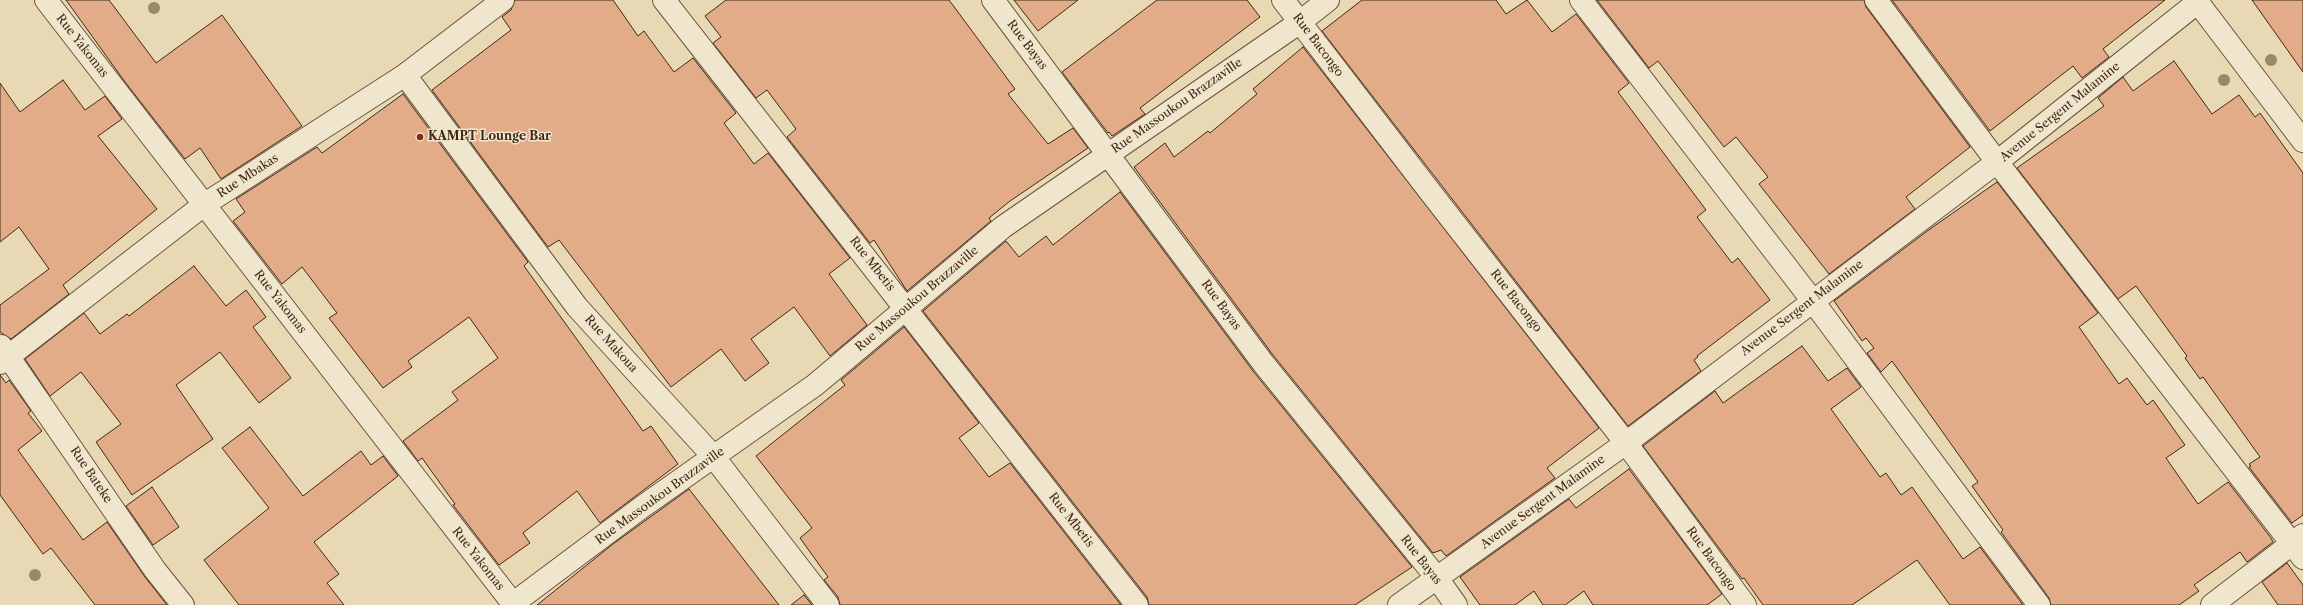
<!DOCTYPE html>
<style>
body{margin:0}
canvas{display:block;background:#e8d9b4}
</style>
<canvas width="2303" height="605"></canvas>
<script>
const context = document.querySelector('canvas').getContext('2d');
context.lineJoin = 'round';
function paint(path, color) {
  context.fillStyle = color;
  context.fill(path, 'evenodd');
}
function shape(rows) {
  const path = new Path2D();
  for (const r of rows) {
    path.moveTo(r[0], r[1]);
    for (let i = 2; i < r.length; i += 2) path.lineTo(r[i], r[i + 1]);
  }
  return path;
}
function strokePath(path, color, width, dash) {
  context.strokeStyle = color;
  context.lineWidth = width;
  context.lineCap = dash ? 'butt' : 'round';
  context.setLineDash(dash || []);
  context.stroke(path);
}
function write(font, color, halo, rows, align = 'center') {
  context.font = font + ' "Libre Caslon Text",serif';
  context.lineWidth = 3;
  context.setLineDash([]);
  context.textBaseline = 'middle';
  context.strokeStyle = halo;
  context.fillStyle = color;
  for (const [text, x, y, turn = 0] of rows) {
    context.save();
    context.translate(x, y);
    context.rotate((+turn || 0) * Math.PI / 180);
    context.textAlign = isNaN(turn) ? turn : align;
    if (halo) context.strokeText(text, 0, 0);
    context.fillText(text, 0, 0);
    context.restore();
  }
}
const building = shape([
 [66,0,109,0,156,63,222,15,302,126,221,179,200,148,185,159,125,82,66,0],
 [515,0,613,0,638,36,644,31,674,72,693,58,736,113,724,123,754,164,768,153,850,258,829,274,867,325,830,356,794,307,751,339,769,363,745,381,721,349,671,387,559,240,548,247,432,90,511,30,502,17,511,10,515,0],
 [726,0,949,0,1015,89,1008,94,1048,144,1073,128,1088,148,1010,201,989,218,991,221,907,291,874,240,870,243,787,137,796,129,767,90,756,98,713,43,721,37,705,16,726,0],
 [1014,0,1078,0,1038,31,1014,0],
 [1157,0,1247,0,1260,17,1140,108,1145,114,1112,136,1109,132,1108,133,1062,72,1157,0],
 [1362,0,1496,0,1506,14,1527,0,1552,32,1576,14,1629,83,1618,92,1706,210,1697,217,1732,263,1738,258,1770,300,1697,356,1698,357,1694,360,1701,371,1628,426,1322,31,1362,0],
 [1597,0,1864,0,1866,7,1970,147,1906,197,1915,209,1829,274,1759,184,1768,177,1736,137,1724,147,1658,61,1649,68,1597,0],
 [1892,0,2165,0,2103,49,2109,57,2082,78,2073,66,1990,131,1892,0],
 [2252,0,2303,0,2303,72,2252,0],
 [1303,47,1599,428,1547,468,1555,478,1446,556,1441,550,1433,553,1273,355,1134,167,1165,143,1174,157,1208,131,1210,133,1257,94,1253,89,1303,47],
 [2174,61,2212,114,2239,95,2255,117,2260,113,2303,173,2303,515,2292,523,2249,467,2251,466,2249,464,2260,457,2203,377,2200,379,2185,358,2187,356,2136,286,2118,299,2017,168,2104,106,2098,98,2123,77,2133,91,2174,61],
 [63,80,85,110,105,96,122,119,98,136,157,209,63,285,69,294,11,339,0,332,0,305,49,269,19,227,0,242,0,83,20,112,63,80],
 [403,94,528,262,524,266,643,431,651,426,678,464,600,523,577,491,523,533,530,543,499,565,453,505,455,504,422,458,418,461,403,441,458,400,452,392,498,358,469,317,408,361,412,367,383,388,329,318,337,313,302,267,282,284,233,221,245,212,236,199,317,147,322,153,403,94],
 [1997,182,2098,313,2079,327,2119,384,2127,378,2147,405,2153,400,2185,445,2166,458,2198,504,2228,482,2271,538,2273,542,2247,562,2240,552,2194,585,2199,591,2179,605,2051,605,2049,598,2001,532,2003,530,1972,486,1978,482,1934,420,1892,361,1881,372,1867,353,1874,348,1866,338,1862,341,1834,301,1930,229,1997,182],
 [1120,192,1253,371,1412,567,1355,605,1149,605,1147,597,923,311,1006,241,1019,257,1046,236,1053,245,1120,192],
 [194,266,226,306,246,290,266,317,253,327,291,378,259,403,220,352,176,385,213,439,132,495,96,442,121,424,81,372,50,396,25,359,84,313,100,334,127,314,129,316,194,266],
 [904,327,979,423,959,438,989,477,1010,463,1121,605,840,605,838,597,824,580,828,577,800,538,812,528,756,456,845,385,841,380,904,327],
 [1802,346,1828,381,1847,368,1861,387,1831,409,1880,477,1886,473,1901,495,1912,487,1963,559,1980,547,2023,605,1950,605,1917,560,1852,605,1763,605,1744,578,1742,579,1643,446,1715,391,1723,403,1802,346],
 [0,375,6,383,9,380,31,411,28,413,42,431,18,450,83,540,107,522,145,577,167,605,95,605,51,548,43,554,0,495,0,375],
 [250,427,303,496,361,451,371,465,383,456,398,476,314,542,339,574,327,583,344,605,239,605,204,560,269,508,222,448,250,427],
 [1629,469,1722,594,1707,605,1593,605,1584,591,1565,605,1543,605,1534,591,1515,605,1480,605,1460,577,1569,499,1576,508,1629,469],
 [152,487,179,527,153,545,126,506,152,487],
 [689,489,779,605,537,605,613,544,689,489],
 [2287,563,2303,585,2303,605,2278,605,2262,582,2287,563],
 [804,595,812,605,791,605,804,595]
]);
paint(building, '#e1ac87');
strokePath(building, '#412816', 1);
const minor = shape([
 [46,0,514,605],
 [664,0,1137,605],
 [993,0,1263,363,1437,578,1456,605],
 [1283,0,1431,193,1626,443,1745,605],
 [1581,0,1812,300,2039,605],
 [1876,0,1997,162,2303,558],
 [2196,0,2303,141],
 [405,75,577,307,713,456,828,605],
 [1,346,155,570,183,605],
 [0,363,205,204,405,75,503,0],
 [511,605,642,507,815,385,1003,227,1300,22,1328,0],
 [1399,605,1626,443,1997,162,2198,2],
 [2212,605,2303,535]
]);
strokePath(minor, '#6b543e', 24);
strokePath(minor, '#f0e6ce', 22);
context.fillStyle = '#99886a';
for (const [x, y] of [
 [154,8],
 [2271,60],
 [2224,80],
 [35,575]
]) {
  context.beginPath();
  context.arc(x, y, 6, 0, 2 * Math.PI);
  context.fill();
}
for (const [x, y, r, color] of [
 [420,137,4,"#8f2418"]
]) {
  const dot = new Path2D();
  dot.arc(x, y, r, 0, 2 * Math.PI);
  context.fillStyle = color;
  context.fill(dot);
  strokePath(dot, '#f0e6ce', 1.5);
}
write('12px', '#412816', '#f0e6ce', [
 ["Rue Bayas",1027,45,53],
 ["Rue Bacongo",1318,45,53],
 ["Rue Yakomas",82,46,52],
 ["Rue Massoukou Brazzaville",1177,106,-35],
 ["Avenue Sergent Malamine",2060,112,-39],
 ["Rue Mbakas",248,176,-33],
 ["Rue Mbetis",872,264,52],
 ["Rue Massoukou Brazzaville",917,299,-40],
 ["Rue Bacongo",1516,301,52],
 ["Rue Yakomas",280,302,52],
 ["Rue Bayas",1221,305,54],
 ["Avenue Sergent Malamine",1802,308,-37],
 ["Rue Makoua",611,344,48],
 ["Rue Bateke",91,475,56],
 ["Rue Massoukou Brazzaville",660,496,-36],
 ["Avenue Sergent Malamine",1543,502,-36],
 ["Rue Mbetis",1071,520,52],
 ["Rue Yakomas",478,559,52],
 ["Rue Bacongo",1711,559,54],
 ["Rue Bayas",1421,560,52]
]);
write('bold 12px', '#412816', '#f0e6ce', [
 ["KAMPT Lounge Bar",428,137]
], 'left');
</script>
